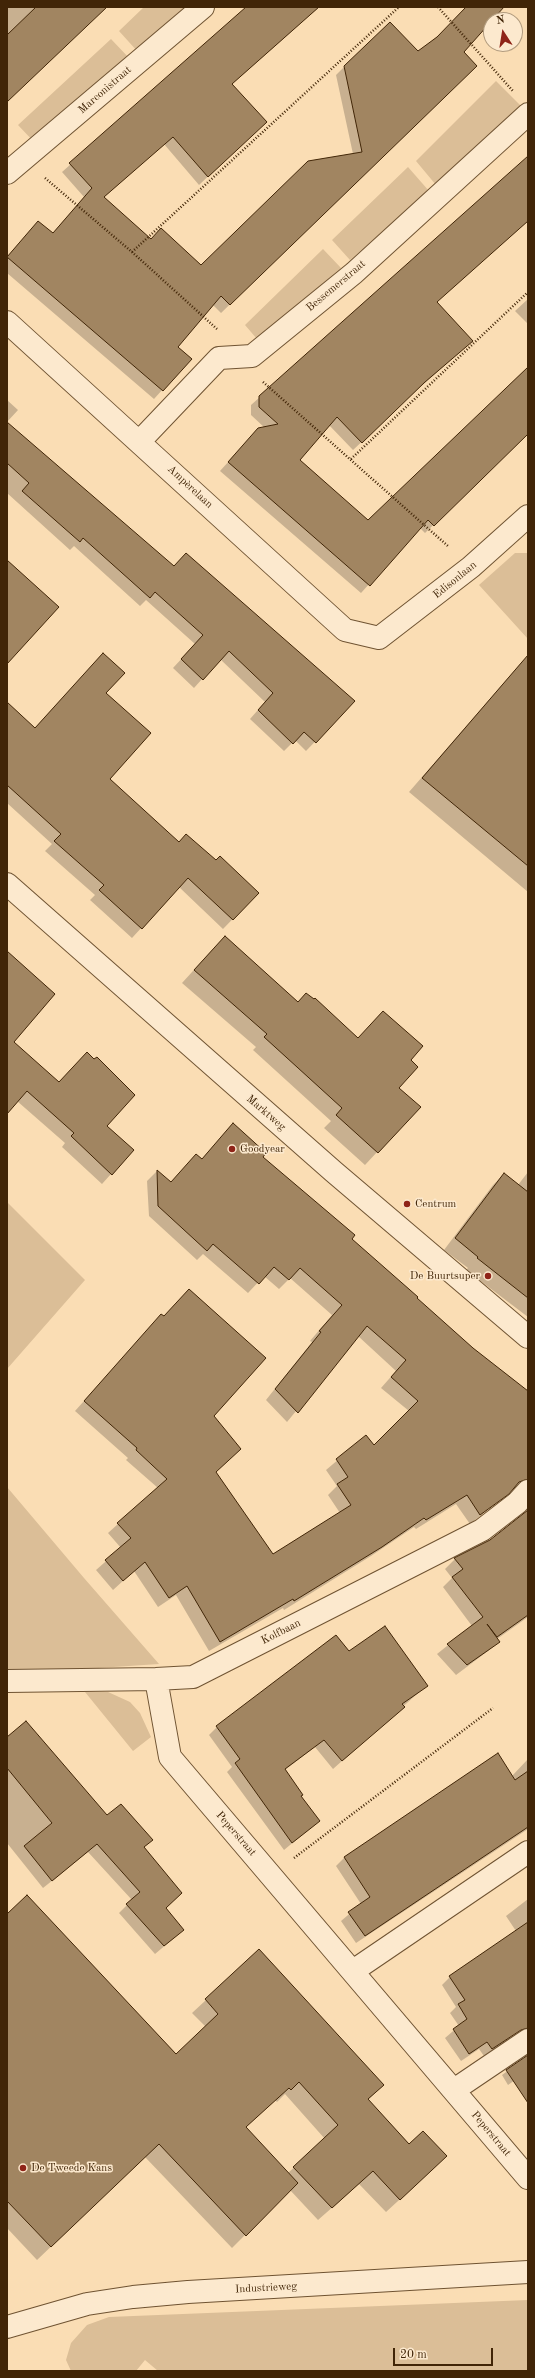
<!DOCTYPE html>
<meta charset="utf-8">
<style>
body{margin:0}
#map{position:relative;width:535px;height:2378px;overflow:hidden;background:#faddb4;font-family:"Old Standard TT",serif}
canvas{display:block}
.frame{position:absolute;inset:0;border:8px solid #412507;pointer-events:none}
.north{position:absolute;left:483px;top:12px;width:40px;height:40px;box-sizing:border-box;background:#fce9ce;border:1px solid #b19b7e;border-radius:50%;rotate:348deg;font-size:11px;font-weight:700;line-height:16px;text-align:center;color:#412507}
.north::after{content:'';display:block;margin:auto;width:14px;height:18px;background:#8f2418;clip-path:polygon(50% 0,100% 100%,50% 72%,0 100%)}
.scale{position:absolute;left:393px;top:2348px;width:100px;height:18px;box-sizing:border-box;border:2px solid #412507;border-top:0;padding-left:5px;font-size:12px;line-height:14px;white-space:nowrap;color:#412507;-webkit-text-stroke:3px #fce9ce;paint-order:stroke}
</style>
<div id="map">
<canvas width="535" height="2378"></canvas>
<div class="frame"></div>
<div class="north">N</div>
<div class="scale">20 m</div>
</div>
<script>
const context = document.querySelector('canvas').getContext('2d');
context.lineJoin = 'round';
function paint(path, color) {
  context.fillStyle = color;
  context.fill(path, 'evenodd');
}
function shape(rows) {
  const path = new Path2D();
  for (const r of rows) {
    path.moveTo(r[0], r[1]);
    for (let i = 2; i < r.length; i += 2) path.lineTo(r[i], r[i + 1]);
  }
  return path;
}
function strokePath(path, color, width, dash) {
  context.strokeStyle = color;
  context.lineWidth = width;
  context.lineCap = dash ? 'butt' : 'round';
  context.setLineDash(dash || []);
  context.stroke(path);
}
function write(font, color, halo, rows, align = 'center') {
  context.font = font + ' "Old Standard TT",serif';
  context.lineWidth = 3;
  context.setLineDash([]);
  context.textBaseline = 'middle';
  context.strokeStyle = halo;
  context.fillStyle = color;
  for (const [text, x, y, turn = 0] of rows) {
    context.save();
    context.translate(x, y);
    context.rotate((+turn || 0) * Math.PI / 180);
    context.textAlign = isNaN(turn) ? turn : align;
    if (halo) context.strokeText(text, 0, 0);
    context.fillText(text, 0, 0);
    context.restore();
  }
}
paint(shape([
 [144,7,190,7,138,52,119,31],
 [111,39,130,59,35,143,18,125],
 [496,81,523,108,436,185,416,161],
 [408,167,429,191,350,260,332,240],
 [323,249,341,268,257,339,245,325],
 [515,553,528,553,528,639,479,585],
 [7,1202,85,1280,7,1369],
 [7,1487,84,1578,159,1664,7,1674],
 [85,1692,108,1692,130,1702,140,1713,151,1737,133,1751],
 [528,2300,528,2371,158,2371,145,2360,136,2371,71,2371,66,2360,71,2343,87,2325,109,2317]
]), '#dbbe97');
paint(shape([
 [7,7,105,7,7,101],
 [248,7,319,7,231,85,257,130,199,185,164,144,103,198,151,240,201,267,353,154,336,75,345,66,418,52,444,31,466,7,502,7,462,52,476,66,221,313,213,305,177,348,190,359,154,399,7,273,7,257,30,231,52,234,84,197,62,172],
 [528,158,528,221,436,302,463,349,416,391,353,450,329,425,298,460,368,521,528,367,528,433,425,533,420,528,361,593,220,471,258,429,265,428,251,415,251,405],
 [528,299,528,324,515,311],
 [7,400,18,410,7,422],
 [7,423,173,567,354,701,306,751,295,740,284,751,250,719,265,702,220,659,194,688,173,668,195,644,146,600,140,606,74,546,70,550,7,493],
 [528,655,528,892,409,792],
 [94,664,105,693,108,779,179,843,216,861,258,893,223,929,179,887,132,938,90,900,95,895,45,851,52,844,7,803,7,704,34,729],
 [213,949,357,1039,409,1060,398,1088,419,1107,365,1165,324,1128,331,1121,253,1050,256,1047,182,983],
 [7,953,13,1042,105,1126,111,1174,102,1184,62,1147,65,1143,17,1101,7,1107],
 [223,1135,262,1157,416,1299,473,1349,528,1392,528,1495,521,1488,514,1489,470,1524,456,1504,416,1529,414,1527,371,1556,284,1610,283,1608,209,1651,176,1595,158,1607,134,1571,113,1590,96,1570,121,1548,108,1533,158,1488,126,1460,128,1458,75,1411,161,1315,213,1416,215,1472,273,1555,340,1513,328,1495,337,1486,326,1470,366,1436,374,1446,409,1411,381,1388,396,1371,358,1336,287,1422,266,1400,312,1342,310,1341,332,1315,290,1278,279,1289,264,1276,248,1293,203,1254,197,1260,149,1216,147,1181,157,1171,171,1183,201,1160],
 [528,1172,528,1317,466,1270,468,1268,444,1250,493,1185,504,1174,518,1185],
 [528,1508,528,1617,497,1639,498,1642,488,1651,456,1675,437,1654,472,1626,443,1587,452,1578,445,1569,455,1559,490,1541,521,1517],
 [349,1653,426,1686,333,1769,315,1747,285,1770,300,1796,319,1821,284,1850,227,1772,232,1767,209,1735,217,1727],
 [7,1738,107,1817,152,1840,143,1848,181,1893,165,1909,174,1938,155,1954,119,1913,132,1900,88,1852,43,1888,7,1843],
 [498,1754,512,1776,528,1759,528,1829,356,1943,341,1921,361,1904,336,1866,344,1858],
 [528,1899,528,2016,508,2040,484,2056,479,2049,461,2061,445,2038,459,2026,450,2013,456,2007,442,1985,450,1977,516,1931,506,1916],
 [7,1915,176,2056,206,2027,192,2013,206,2000,383,2085,368,2100,433,2169,386,2212,359,2184,318,2220,290,2190,232,2248,145,2157,37,2260,7,2228],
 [285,2094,325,2139,288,2173,245,2128,275,2100,277,2102],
 [528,2056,528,2071,508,2085,502,2075]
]), '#0003');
const building = shape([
 [36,7,107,7,7,102,7,35,36,7],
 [246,7,319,7,232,84,267,122,208,177,173,137,104,197,151,239,161,228,201,265,308,161,362,152,344,66,390,22,418,51,437,37,466,7,504,7,464,52,477,66,230,305,221,296,178,347,192,359,163,391,7,257,38,221,53,233,92,188,69,163,246,7],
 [528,156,528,221,437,302,473,341,425,382,362,443,337,417,300,460,368,520,528,367,528,434,434,526,428,520,370,586,228,462,258,428,278,424,259,407,259,396,528,156],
 [7,422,174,566,186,553,355,701,316,743,304,732,293,744,258,710,273,693,229,651,203,680,181,659,203,635,155,592,150,598,83,538,80,542,22,491,29,483,7,463,7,422],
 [7,560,59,607,7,664,7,560],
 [103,653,125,673,106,693,151,733,110,779,179,842,186,834,216,860,220,856,259,893,233,920,188,878,142,929,99,890,104,885,54,841,61,834,7,785,7,702,35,728,103,653],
 [528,655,528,866,422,778,528,655],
 [225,936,298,1002,306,993,314,999,315,998,358,1038,383,1011,423,1046,411,1060,418,1067,399,1088,421,1107,378,1153,336,1115,342,1108,264,1037,267,1034,194,970,225,936],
 [7,951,55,994,14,1042,59,1082,87,1052,94,1059,97,1057,135,1095,107,1126,134,1150,112,1175,71,1136,74,1133,27,1091,7,1114,7,951],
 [233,1123,266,1153,263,1157,355,1235,352,1239,418,1297,417,1298,473,1348,528,1391,528,1479,519,1482,509,1494,480,1515,467,1495,426,1520,424,1518,382,1547,294,1601,293,1599,220,1642,187,1586,169,1598,145,1562,123,1581,105,1560,131,1538,117,1523,167,1479,136,1450,137,1448,84,1401,161,1314,164,1316,189,1289,266,1358,214,1416,241,1449,216,1472,273,1554,351,1505,337,1484,348,1477,336,1459,366,1435,374,1445,418,1401,391,1377,406,1360,367,1326,298,1413,275,1389,321,1332,319,1331,342,1305,300,1268,289,1280,274,1267,259,1284,213,1244,207,1251,158,1206,157,1170,171,1182,196,1154,202,1159,233,1123],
 [504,1173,528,1192,528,1298,477,1258,478,1257,455,1238,504,1173],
 [528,1510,528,1615,497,1637,487,1624,500,1642,467,1665,447,1644,483,1617,452,1577,463,1569,454,1558,490,1540,528,1510],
 [385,1626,428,1686,402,1704,405,1707,342,1761,324,1740,285,1769,303,1795,301,1796,320,1821,292,1843,235,1763,240,1759,216,1726,336,1635,349,1651,385,1626],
 [26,1721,107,1815,121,1804,153,1840,144,1847,182,1893,166,1908,184,1930,164,1946,126,1904,140,1892,97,1844,52,1881,24,1846,52,1823,7,1768,7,1737,26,1721],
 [498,1753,515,1780,528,1771,528,1827,365,1936,348,1912,370,1897,344,1857,498,1753],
 [27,1895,176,2054,218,2014,205,1999,259,1949,384,2085,368,2099,409,2144,423,2131,447,2156,400,2200,373,2171,332,2208,293,2167,338,2125,299,2082,291,2090,289,2088,246,2127,298,2183,246,2236,159,2144,51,2247,7,2201,7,1914,27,1895],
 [528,1922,528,2028,521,2030,492,2049,487,2042,469,2054,453,2029,467,2019,458,2004,465,2000,449,1976,528,1922],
 [528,2055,528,2103,506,2070,528,2055]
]);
paint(building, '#a18561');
strokePath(building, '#412507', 1);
const minor = shape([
 [7,173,203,7],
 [7,322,345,630,379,638,471,567,528,516],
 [140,441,219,358,252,356,354,273,528,114],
 [7,884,334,1172,528,1337],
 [156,1679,170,1757,528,2178],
 [7,1681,156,1679,193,1677,482,1530,517,1503,528,1491],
 [353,1971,528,1852],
 [454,2090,528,2040],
 [7,2327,87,2304,133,2297,188,2292,528,2272]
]);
strokePath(minor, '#6f5332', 24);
strokePath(shape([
 [438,7,513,91],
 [45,178,132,252,217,329],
 [132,252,399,7],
 [263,382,449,547],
 [351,459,528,292],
 [294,1858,493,1708]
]), '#412507', 2.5, [1, 2]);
strokePath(minor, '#fce9ce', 22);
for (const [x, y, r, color] of [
 [232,1149,4,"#8f2418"],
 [407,1204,4,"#8f2418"],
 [488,1276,4,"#8f2418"],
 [23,2168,4,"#8f2418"]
]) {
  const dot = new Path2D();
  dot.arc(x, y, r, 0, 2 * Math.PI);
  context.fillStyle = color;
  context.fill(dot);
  strokePath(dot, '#fce9ce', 1.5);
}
write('11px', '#412507', '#fce9ce', [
 ["Marconistraat",105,90,-41],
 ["Bessemerstraat",336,286,-40],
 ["Ampèrelaan",190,487,43],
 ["Edisonlaan",455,580,-39],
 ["Marktweg",266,1113,41],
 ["Kolfbaan",281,1632,-27],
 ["Peperstraat",236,1834,49],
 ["Peperstraat",491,2134,50],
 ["Industrieweg",266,2288,-3]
]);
write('11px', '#412507', '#fce9ce', [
 ["Goodyear",240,1149],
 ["Centrum",415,1204],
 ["De Buurtsuper",480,1276,"right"],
 ["De Tweede Kans",31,2168]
], 'left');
</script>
